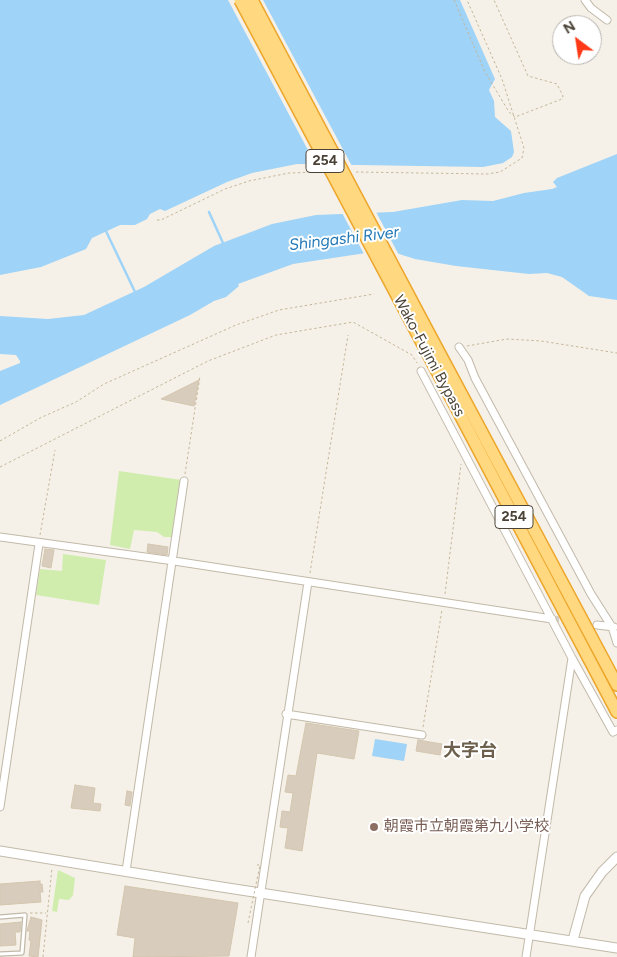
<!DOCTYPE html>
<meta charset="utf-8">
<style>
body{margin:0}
#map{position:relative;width:617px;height:957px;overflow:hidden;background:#f5f1e8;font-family:Figtree,sans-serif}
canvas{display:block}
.north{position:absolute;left:552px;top:15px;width:50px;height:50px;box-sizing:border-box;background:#fff;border:1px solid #b7b3af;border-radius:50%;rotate:329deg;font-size:14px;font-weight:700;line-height:20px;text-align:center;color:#4a4236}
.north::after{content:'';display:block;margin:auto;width:18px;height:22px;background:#ff3915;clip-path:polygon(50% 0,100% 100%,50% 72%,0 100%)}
</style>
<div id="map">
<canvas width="617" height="957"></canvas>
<div class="north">N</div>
</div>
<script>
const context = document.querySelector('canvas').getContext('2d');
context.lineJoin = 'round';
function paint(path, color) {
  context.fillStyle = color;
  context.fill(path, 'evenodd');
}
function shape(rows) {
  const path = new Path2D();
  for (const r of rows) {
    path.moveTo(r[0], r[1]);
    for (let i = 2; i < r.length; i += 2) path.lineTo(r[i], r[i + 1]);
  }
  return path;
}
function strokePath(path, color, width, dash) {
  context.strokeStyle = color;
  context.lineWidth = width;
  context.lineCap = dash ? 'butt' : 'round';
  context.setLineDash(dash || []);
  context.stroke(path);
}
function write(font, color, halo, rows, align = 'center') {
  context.font = font + ' Figtree,"Noto Sans JP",sans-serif';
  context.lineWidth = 4;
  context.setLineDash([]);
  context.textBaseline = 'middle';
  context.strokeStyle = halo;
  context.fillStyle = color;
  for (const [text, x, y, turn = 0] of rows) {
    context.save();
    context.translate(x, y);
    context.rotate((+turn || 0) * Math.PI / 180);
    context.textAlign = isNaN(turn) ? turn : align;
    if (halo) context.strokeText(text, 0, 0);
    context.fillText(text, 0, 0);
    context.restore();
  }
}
paint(shape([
 [119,471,182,480,173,537,164,537,157,532,134,530,130,549,110,545],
 [63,554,106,560,99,605,36,595,40,569,62,571],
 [58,870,75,878,73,895,69,900,59,899,57,912,52,911]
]), '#d0edad');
paint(shape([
 [0,0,460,0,495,79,489,90,494,101,495,117,511,131,514,152,512,157,503,163,483,167,297,164,252,173,227,182,165,211,160,209,150,214,147,219,135,225,120,225,92,238,86,249,41,267,0,275],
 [617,154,617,300,589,296,562,277,547,273,529,274,456,266,415,259,396,253,366,253,293,264,238,284,239,286,226,297,214,301,190,315,0,405,0,371,20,363,20,361,16,355,0,354,0,316,48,319,84,315,144,287,214,246,272,224,316,215,393,212,462,200,493,201,524,193,552,189,557,187,553,182,557,178],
 [375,739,407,744,404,761,372,756]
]), '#9fd3f7');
paint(shape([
 [228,0,263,0,353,168,317,167],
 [375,210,400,257,365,256,341,211]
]), '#f5f1e8');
strokePath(shape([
 [209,212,223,243],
 [105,229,136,294]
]), '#9fd3f7', 2.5);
const building = shape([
 [199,380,194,406,161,399,199,380],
 [148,544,168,547,167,555,147,552,148,544],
 [45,549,54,550,51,568,42,566,45,549],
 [306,723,359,731,354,759,317,753,302,851,285,848,288,828,280,827,282,811,290,812,293,793,285,792,288,775,296,776,306,723],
 [418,740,442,744,440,755,416,751,418,740],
 [75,785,95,788,93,803,101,804,100,811,71,808,75,785],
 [127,791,132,792,130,806,125,805,127,791],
 [40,881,40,884,42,884,43,892,40,892,41,902,0,905,0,884,40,881],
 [125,886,238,903,229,956,133,957,135,938,117,935,125,886],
 [31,917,42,920,38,957,29,956,31,941,29,940,30,931,27,931,31,917],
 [21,922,20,932,15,932,16,945,0,946,0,924,21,922]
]);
paint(building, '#d8cdbc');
strokePath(building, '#d4c5ae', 1);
strokePath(shape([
 [552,619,597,625]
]), '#d3cec4', 7, [7, 3.5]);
const service = shape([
 [0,917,25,915,22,953,0,954]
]);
const minor = shape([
 [585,0,591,8,607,20],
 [459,347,468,360,475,378,591,594,612,627,617,643],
 [421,371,572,658,526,957],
 [0,537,174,561,552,619],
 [597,625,614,627],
 [572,658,613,732,617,730],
 [286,714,422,735],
 [0,807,39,544],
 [126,871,184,481],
 [251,957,308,582]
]);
const tertiary = shape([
 [0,851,215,886,617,948],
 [573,940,585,896,602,872,617,857]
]);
const trunk = shape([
 [411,322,617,712],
 [424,324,617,685]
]);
strokePath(service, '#c2b9a9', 5.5);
strokePath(minor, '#c2b9a9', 9);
strokePath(tertiary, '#c2b9a9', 11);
strokePath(trunk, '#eda62a', 14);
strokePath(shape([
 [454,0,485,72,509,112,515,117,562,99,563,96,557,84,528,76,494,0],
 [356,172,487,174,500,172,522,158,524,148,502,79,467,0],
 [157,220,161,220,225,189,249,181,289,173,320,172],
 [467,346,507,339,541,341,617,353],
 [0,441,40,418,76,402,104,384,236,325,279,310,374,294],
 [0,467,208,361,276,335,353,322,412,355,417,363],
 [185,474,200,376],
 [40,535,55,450],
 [310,573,348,335],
 [445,594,461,464],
 [423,727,442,610],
 [30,913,46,913],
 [43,957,52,868]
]), '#c5b699', 1, [2.5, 2.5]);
strokePath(service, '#fff', 3);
strokePath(minor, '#fff', 7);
strokePath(tertiary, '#fff', 9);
strokePath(trunk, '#ffd880', 11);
const trunkBridge = shape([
 [240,0,411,322],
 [252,0,424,324]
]);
strokePath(trunkBridge, '#eda62a', 14, []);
strokePath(shape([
 [248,923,260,865,257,865]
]), '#c5b699', 1, [2.5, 2.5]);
strokePath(trunkBridge, '#ffd880', 11);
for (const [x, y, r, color] of [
 [374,827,5,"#8d6e63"]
]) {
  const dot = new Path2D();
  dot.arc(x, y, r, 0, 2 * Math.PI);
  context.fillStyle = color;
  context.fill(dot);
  strokePath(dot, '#fff', 2);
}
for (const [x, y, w] of [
 [325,161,38],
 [514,517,38]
]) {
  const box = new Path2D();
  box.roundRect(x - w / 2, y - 11.5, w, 23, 4);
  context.fillStyle = '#fff';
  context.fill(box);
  strokePath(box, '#4a4236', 1);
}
write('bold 14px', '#4a4236', null, [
 ["254",325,161],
 ["254",514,517]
]);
write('15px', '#4a4236', '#fff', [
 ["Wako-Fujimi Bypass",429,356,62]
]);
write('15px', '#785e54', '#fff', [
 ["朝霞市立朝霞第九小学校",384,827]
], 'left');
write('italic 16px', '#2279b8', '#fff', [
 ["Shingashi River",344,239,-7]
]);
write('bold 18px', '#6d604c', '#fff', [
 ["大字台",470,751]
]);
</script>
